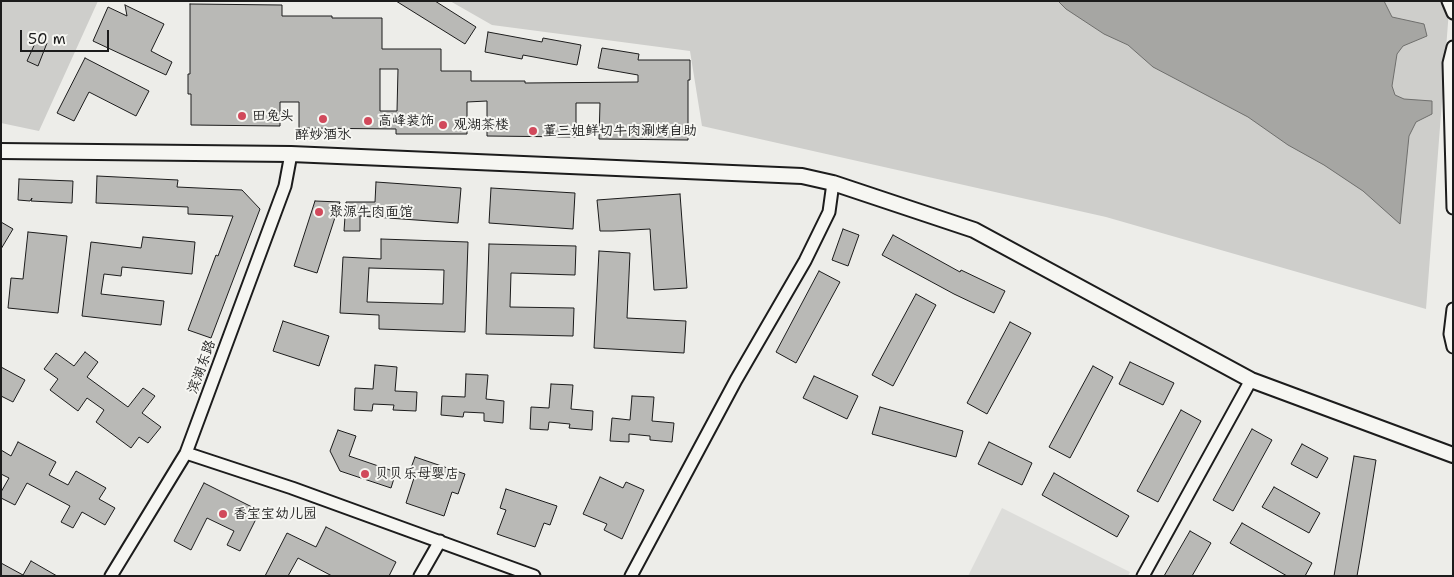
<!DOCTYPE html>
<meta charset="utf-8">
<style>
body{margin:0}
#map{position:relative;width:1454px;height:577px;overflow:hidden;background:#edede9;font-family:"Shantell Sans",sans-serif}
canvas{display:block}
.frame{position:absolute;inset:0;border:2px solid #1c1c1c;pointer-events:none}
.scale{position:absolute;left:20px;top:30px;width:89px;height:22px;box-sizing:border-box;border:2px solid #1c1c1c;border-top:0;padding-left:6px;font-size:15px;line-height:18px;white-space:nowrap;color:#1c1c1c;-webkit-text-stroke:4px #f6f6f2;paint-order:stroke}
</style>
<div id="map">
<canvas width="1454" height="577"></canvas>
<div class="frame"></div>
<div class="scale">50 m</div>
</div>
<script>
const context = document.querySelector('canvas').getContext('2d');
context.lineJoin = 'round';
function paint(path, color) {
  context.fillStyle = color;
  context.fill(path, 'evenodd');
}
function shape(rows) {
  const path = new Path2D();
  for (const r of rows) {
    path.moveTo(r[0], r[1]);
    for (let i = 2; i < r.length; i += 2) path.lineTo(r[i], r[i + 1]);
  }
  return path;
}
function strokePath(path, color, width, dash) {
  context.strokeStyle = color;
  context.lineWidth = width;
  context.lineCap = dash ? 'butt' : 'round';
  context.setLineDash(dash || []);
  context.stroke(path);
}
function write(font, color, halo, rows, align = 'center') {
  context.font = font + ' "Shantell Sans","LXGW WenKai TC",sans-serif';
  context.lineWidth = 4;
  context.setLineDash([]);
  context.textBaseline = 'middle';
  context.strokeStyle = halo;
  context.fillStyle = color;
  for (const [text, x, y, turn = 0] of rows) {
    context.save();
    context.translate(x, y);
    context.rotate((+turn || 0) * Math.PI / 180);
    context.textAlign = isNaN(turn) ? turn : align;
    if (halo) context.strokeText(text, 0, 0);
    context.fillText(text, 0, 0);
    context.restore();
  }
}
paint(shape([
 [1002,508,1130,572,1128,576,968,576]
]), '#ddddda');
paint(shape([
 [1,1,98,1,39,131,1,123],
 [450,1,1445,1,1449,10,1426,309,1106,217,702,126,690,51,492,25]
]), '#cececb');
const water = shape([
 [1058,1,1384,1,1392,17,1424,24,1427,36,1403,46,1397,54,1392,86,1395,95,1404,99,1432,101,1432,114,1416,122,1409,136,1400,224,1363,191,1324,165,1288,145,1248,117,1153,67,1128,45,1104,34,1066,9,1058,1]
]);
paint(water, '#a6a6a3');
strokePath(water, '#6f6f6d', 1);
const building = shape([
 [396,1,435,1,476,27,465,44,396,1],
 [190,4,282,5,282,16,332,16,332,18,382,18,382,49,441,49,441,71,471,71,471,81,525,81,525,83,638,82,638,75,598,68,602,48,639,54,638,60,690,60,690,80,688,80,688,140,599,139,600,103,576,103,576,137,487,136,487,101,467,102,467,134,396,134,396,129,299,128,299,102,280,102,280,126,191,125,191,94,188,94,188,74,190,74,190,4],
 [380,69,398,69,397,111,380,111,380,69],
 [125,5,164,24,151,51,172,62,166,75,93,41,108,7,127,16,125,5],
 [488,32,542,42,543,38,581,45,577,65,523,55,522,59,485,52,488,32],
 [37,39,47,43,38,66,27,61,37,39],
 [85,58,149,91,136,116,89,92,74,121,57,113,85,58],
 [97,176,178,180,177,187,242,190,260,209,211,338,188,330,216,255,218,256,233,216,188,214,188,207,96,203,97,176],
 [19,179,73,181,72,203,31,201,32,198,30,201,18,200,19,179],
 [376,182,461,188,458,223,360,216,360,231,344,231,346,202,375,202,376,182],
 [491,188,575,193,573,229,489,223,491,188],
 [680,194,687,288,654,290,650,229,613,231,600,231,597,200,680,194],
 [315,201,340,202,317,273,294,266,315,201],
 [1,222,13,229,1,249,1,222],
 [843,229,859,235,848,266,832,260,843,229],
 [28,232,67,236,58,313,8,308,11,278,23,279,28,232],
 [893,235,960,272,961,270,1005,291,994,313,954,294,882,255,893,235],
 [143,237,195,242,192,274,122,267,121,276,104,274,101,294,164,301,161,325,82,316,91,242,141,248,143,237],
 [381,239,468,242,465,332,379,329,379,315,340,313,343,257,381,259,381,239],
 [369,268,444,270,443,304,367,302,369,268],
 [489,244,576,246,575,275,511,273,510,307,574,308,573,336,486,334,489,244],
 [599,251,630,253,627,318,686,321,684,353,594,348,599,251],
 [819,271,840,282,796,363,776,352,819,271],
 [916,294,936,305,893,386,872,375,916,294],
 [283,321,329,336,319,366,273,351,283,321],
 [1010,322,1031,333,987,414,967,403,1010,322],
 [85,352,98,362,87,377,128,407,143,388,155,396,142,413,161,427,148,443,139,437,131,448,96,422,104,410,87,398,78,411,50,390,58,379,44,369,56,353,74,366,85,352],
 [1130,362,1174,383,1163,405,1119,384,1130,362],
 [375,365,397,367,395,391,417,392,416,411,393,410,394,405,373,404,372,411,354,410,355,388,373,389,375,365],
 [1093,366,1113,377,1070,458,1049,447,1093,366],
 [1,367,25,380,13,402,1,396,1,367],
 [466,374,488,375,486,399,504,401,503,423,484,421,484,413,464,412,463,417,441,415,442,396,465,397,466,374],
 [814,376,858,396,847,419,803,398,814,376],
 [551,384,573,385,571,409,593,411,592,430,569,428,570,424,549,422,548,430,530,429,531,407,549,408,551,384],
 [632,396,654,397,652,421,674,423,672,442,650,440,650,436,629,434,629,442,610,441,612,418,630,420,632,396],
 [880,407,963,431,956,457,872,434,880,407],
 [1181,410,1201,421,1158,502,1137,491,1181,410],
 [1252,429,1272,440,1233,511,1213,500,1252,429],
 [338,430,356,436,349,456,396,472,391,488,340,471,330,451,338,430],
 [18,442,56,462,49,475,68,485,76,471,106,488,99,499,115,508,105,525,82,512,73,528,61,522,70,506,27,483,15,505,1,498,1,492,9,478,1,474,1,450,11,456,18,442],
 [989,442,1032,463,1022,485,978,464,989,442],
 [1302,444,1328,458,1317,478,1291,464,1302,444],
 [1354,456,1376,460,1361,553,1357,576,1334,576,1354,456],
 [415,457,465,474,458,494,452,492,444,516,406,503,414,478,408,476,415,457],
 [1054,473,1129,516,1117,537,1042,495,1054,473],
 [600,477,623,488,626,482,644,490,622,539,604,530,607,524,583,514,600,477],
 [204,483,260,511,240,551,227,545,234,531,207,518,191,550,174,541,204,483],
 [1274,487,1320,513,1309,533,1262,507,1274,487],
 [506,489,557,506,550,525,544,523,535,547,497,534,506,510,500,508,506,489],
 [1242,523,1312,563,1305,576,1287,576,1230,543,1242,523],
 [326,527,396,562,389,576,332,576,298,558,288,576,265,576,287,533,316,547,326,527],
 [1190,531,1211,543,1192,576,1164,576,1190,531],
 [31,561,57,576,1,576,1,563,23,575,31,561]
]);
paint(building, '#b9b9b6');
strokePath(building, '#1c1c1c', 1);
const minor = shape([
 [1448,1,1453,13],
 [1453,47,1449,63,1453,208],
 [1453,309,1450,334,1453,347],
 [186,453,292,488,534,576],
 [111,576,186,453,285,186,291,154],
 [420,576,440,541],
 [631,576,736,380,805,261,829,212,833,183],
 [1143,576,1251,380]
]);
const tertiary = shape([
 [1,151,291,154,802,176,833,183,974,230,1251,380,1453,455]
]);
strokePath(minor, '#1c1c1c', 15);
strokePath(tertiary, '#1c1c1c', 18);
strokePath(minor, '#f6f6f2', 11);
strokePath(tertiary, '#f6f6f2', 14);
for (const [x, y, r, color] of [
 [242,116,5,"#d1495b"],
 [323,119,5,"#d1495b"],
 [368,121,5,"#d1495b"],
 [443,125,5,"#d1495b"],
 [533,131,5,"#d1495b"],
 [319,212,5,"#d1495b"],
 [365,474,5,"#d1495b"],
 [223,514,5,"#d1495b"]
]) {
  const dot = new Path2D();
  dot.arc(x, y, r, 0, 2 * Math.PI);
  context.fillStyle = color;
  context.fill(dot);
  strokePath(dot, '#f6f6f2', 2);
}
write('14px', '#1c1c1c', '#f6f6f2', [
 ["田兔头",252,116],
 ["高峰装饰",378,121],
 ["观湖茶楼",453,125],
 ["董三姐鲜切牛肉涮烤自助",543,131],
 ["醉妙酒水",323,135,"center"],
 ["聚源牛肉面馆",329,212],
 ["贝贝乐母婴店",375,474],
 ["香宝宝幼儿园",233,514]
], 'left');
write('14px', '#1c1c1c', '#f6f6f2', [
 ["滨湖东路",202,367,-70]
]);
</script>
